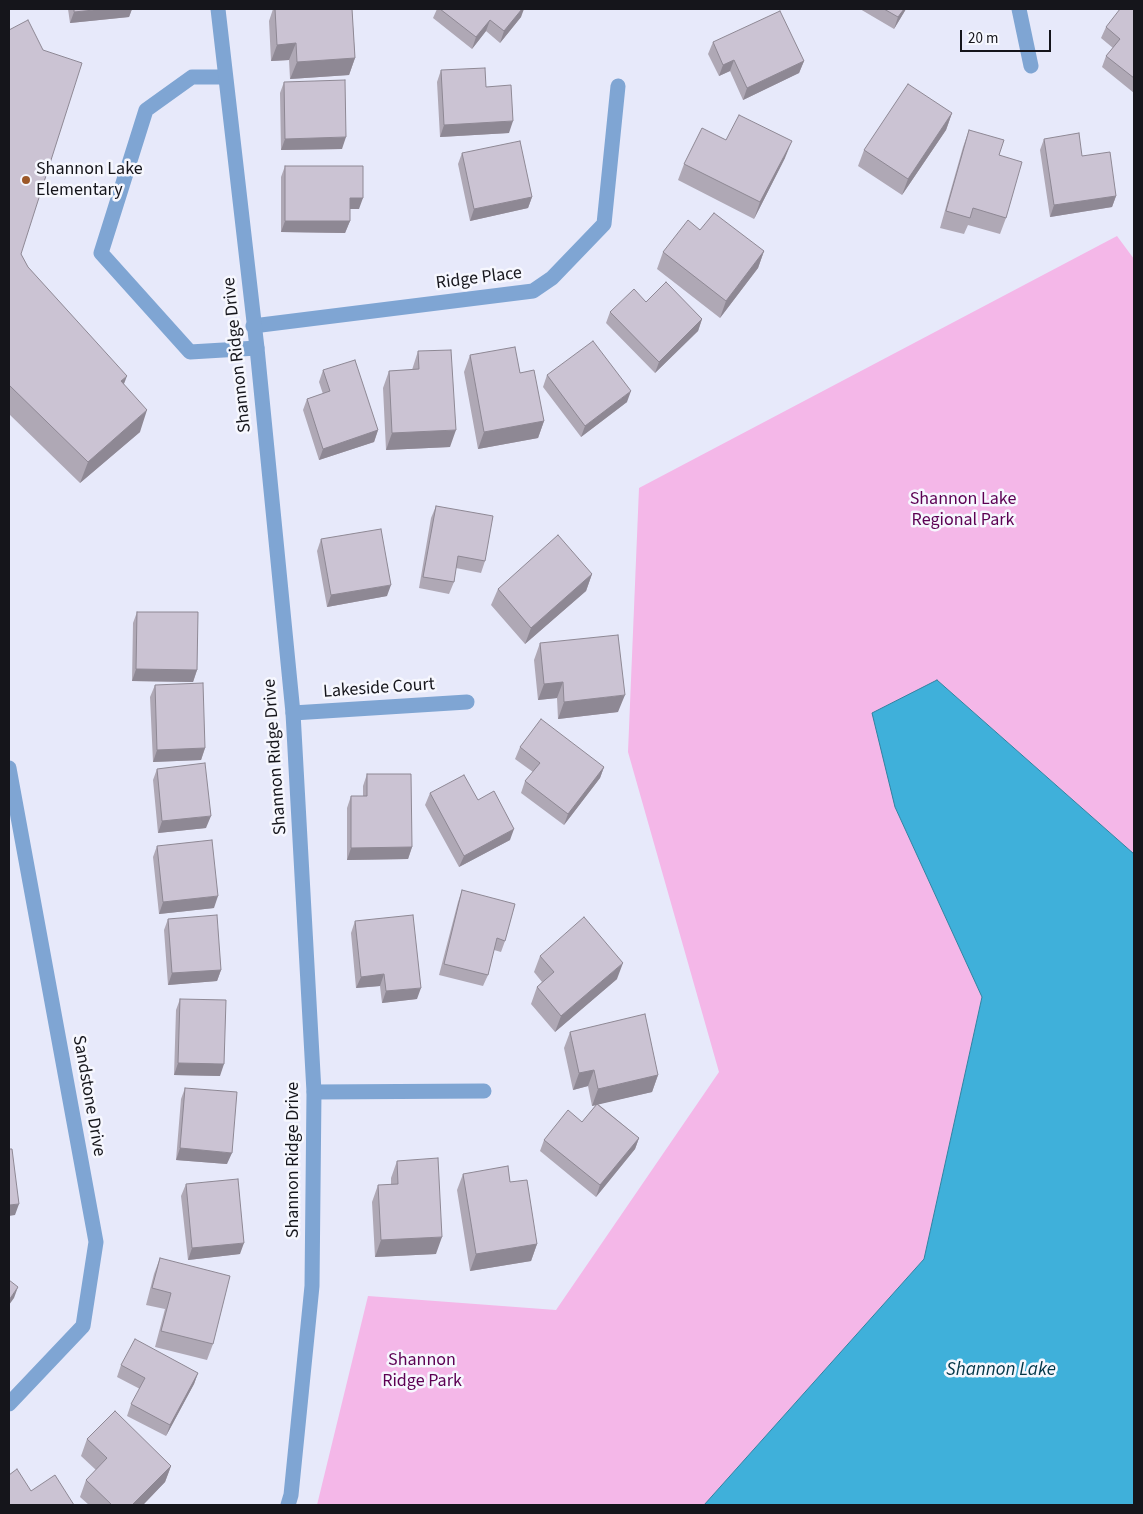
<!DOCTYPE html>
<style>
body{margin:0}
#map{position:relative;width:1143px;height:1514px;overflow:hidden;background:#e7e9fa;font-family:"Source Sans 3",sans-serif}
canvas{display:block}
.frame{position:absolute;inset:0;border:10px solid #15151b;pointer-events:none}
.scale{position:absolute;left:960px;top:30px;width:91px;height:22px;box-sizing:border-box;border:2px solid #15151b;border-top:0;padding-left:6px;font-size:15px;line-height:18px;white-space:nowrap;color:#15151b;-webkit-text-stroke:4px #f6f7fe;paint-order:stroke}
</style>
<div id="map">
<canvas width="1143" height="1514"></canvas>
<div class="frame"></div>
<div class="scale">20 m</div>
</div>
<script>
const context = document.querySelector('canvas').getContext('2d');
context.lineJoin = 'round';
function paint(path, color) {
  context.fillStyle = color;
  context.fill(path, 'evenodd');
}
function shape(rows) {
  const path = new Path2D();
  for (const r of rows) {
    path.moveTo(r[0], r[1]);
    for (let i = 2; i < r.length; i += 2) path.lineTo(r[i], r[i + 1]);
  }
  return path;
}
function strokePath(path, color, width, dash) {
  context.strokeStyle = color;
  context.lineWidth = width;
  context.lineCap = dash ? 'butt' : 'round';
  context.setLineDash(dash || []);
  context.stroke(path);
}
function write(font, color, halo, rows, align = 'center') {
  context.font = font + ' "Source Sans 3",sans-serif';
  context.lineWidth = 5;
  context.setLineDash([]);
  context.textBaseline = 'middle';
  context.strokeStyle = halo;
  context.fillStyle = color;
  for (const [text, x, y, turn = 0] of rows) {
    context.save();
    context.translate(x, y);
    context.rotate((+turn || 0) * Math.PI / 180);
    context.textAlign = isNaN(turn) ? turn : align;
    if (halo) context.strokeText(text, 0, 0);
    context.fillText(text, 0, 0);
    context.restore();
  }
}
paint(shape([
 [1117,236,1134,259,1134,854,937,680,895,807,982,997,924,1259,704,1505,317,1505,368,1296,556,1310,719,1072,628,752,639,488]
]), '#f4b7e8');
const water = shape([
 [937,680,1134,854,1134,1505,704,1505,924,1259,982,997,895,807,872,713,937,680]
]);
paint(water, '#3fb0da');
strokePath(water, '#3282a1', 1);
strokePath(shape([
 [225,77,192,77,146,110,101,253,190,352,257,348]
]), '#7fa5d3', 15);
strokePath(shape([
 [1019,9,1031,66],
 [253,326,533,291,552,278,604,224,618,86],
 [293,713,467,702],
 [9,768,96,1242,83,1326,9,1404],
 [314,1092,484,1091]
]), '#7fa5d3', 15);
strokePath(shape([
 [218,9,257,348,293,713,314,1092,312,1286,291,1495,288,1505]
]), '#7fa5d3', 15);
paint(shape([
 [68,9,132,9,129,17,70,23],
 [273,9,352,9,355,58,349,75,290,79,289,60,271,61,269,21],
 [437,9,522,9,521,17,500,43,486,31,472,49,433,18],
 [860,9,906,9,894,29],
 [1134,9,1134,93,1102,67,1106,56,1113,48,1101,38,1106,27],
 [9,30,21,254,28,267,124,384,140,432,80,483,9,414],
 [713,42,804,61,799,73,743,100,730,71,719,76,708,54],
 [441,70,486,87,509,133,440,137,437,82],
 [284,82,342,149,281,150,280,93],
 [952,113,946,130,902,195,858,166,864,150],
 [969,130,999,155,1006,218,1000,234,968,225,964,234,940,228,963,147],
 [1044,139,1082,156,1116,196,1112,207,1050,217,1040,150],
 [726,140,785,158,754,219,678,180,684,164],
 [462,153,532,197,528,208,470,221,458,164],
 [285,166,359,209,350,209,350,221,345,233,281,232,281,177],
 [700,230,764,251,758,268,720,318,657,269,663,252],
 [646,302,702,319,698,331,655,373,606,323,610,312],
 [418,351,450,447,386,450,383,388,389,371,412,370],
 [470,355,520,373,544,421,538,438,478,449,464,372],
 [323,370,378,430,374,442,319,460,303,410,307,399,323,394,319,382],
 [547,375,627,402,581,437,543,387],
 [436,506,485,561,481,573,456,568,454,582,449,594,419,588,431,518],
 [321,539,387,596,327,607,317,551],
 [592,574,586,591,525,644,491,605,498,589],
 [137,612,197,670,193,682,132,681,133,623],
 [540,643,618,712,558,719,557,698,538,700,534,660],
 [155,685,205,748,201,760,153,762,150,697],
 [520,747,604,767,600,778,564,825,521,793,525,781,533,772,515,759],
 [157,769,206,828,158,833,153,780],
 [367,774,412,847,408,859,347,860,347,808,351,796,363,796,363,786],
 [430,793,478,800,510,840,459,867,425,805],
 [157,846,214,908,159,914,153,857],
 [462,890,505,941,501,952,494,950,488,975,483,986,439,975,458,902],
 [168,919,221,970,217,981,168,985,164,930],
 [355,921,417,999,382,1003,380,986,356,988,351,933],
 [540,956,617,979,555,1032,531,1004,537,987,542,982,534,972],
 [180,999,220,1076,174,1075,176,1010],
 [570,1032,658,1075,652,1092,598,1104,639,1138,635,1149,596,1197,540,1151,544,1140,582,1122,596,1105,592,1106,588,1086,573,1090,564,1048],
 [185,1088,227,1164,176,1160,181,1099],
 [397,1161,436,1254,375,1257,372,1202,378,1185,391,1185,391,1178],
 [463,1174,510,1182,537,1244,531,1261,470,1271,457,1190],
 [186,1184,240,1254,188,1260,181,1196],
 [160,1258,213,1344,207,1360,155,1347,165,1309,146,1305,154,1274],
 [121,1365,198,1373,194,1384,166,1436,127,1416,131,1404,140,1389,117,1377],
 [87,1439,171,1466,165,1482,143,1505,89,1505,80,1497,86,1480,96,1470,81,1456]
]), '#afa8b5');
paint(shape([
 [104,9,132,9,129,17,70,23,74,12],
 [522,9,524,9,521,17,500,43,504,31],
 [904,9,906,9,894,29,898,17],
 [490,20,486,31,472,49,476,37],
 [296,43,289,60,271,61,277,45],
 [355,58,349,75,290,79,297,62],
 [734,60,730,71,719,76,723,65],
 [804,61,799,73,743,100,747,88],
 [952,113,946,130,902,195,908,179],
 [513,121,509,133,440,137,444,125],
 [346,137,342,149,281,150,285,139],
 [792,141,785,158,754,219,760,202],
 [1116,196,1112,207,1050,217,1054,205],
 [532,197,528,208,470,221,474,209],
 [350,198,363,198,359,209,346,209],
 [285,221,350,221,345,233,281,232],
 [764,251,758,268,720,318,726,301],
 [702,319,698,331,655,373,659,362],
 [127,376,119,397,121,381],
 [631,391,627,402,581,437,585,426],
 [147,410,140,432,80,483,88,462],
 [544,421,538,438,478,449,484,432],
 [378,430,374,442,319,460,323,449],
 [456,430,450,447,386,450,392,433],
 [592,574,586,591,525,644,531,628],
 [391,585,387,596,327,607,331,595],
 [136,669,197,670,193,682,132,681],
 [563,682,557,698,538,700,544,684],
 [625,695,618,712,558,719,564,702],
 [205,748,201,760,153,762,157,750],
 [604,767,600,778,564,825,568,814],
 [211,816,206,828,158,833,162,821],
 [514,829,510,840,459,867,464,856],
 [412,847,408,859,347,860,351,848],
 [218,896,214,908,159,914,163,902],
 [623,963,617,979,555,1032,561,1016],
 [221,970,217,981,168,985,172,973],
 [384,974,380,986,356,988,361,977],
 [421,988,417,999,382,1003,386,991],
 [178,1063,224,1064,220,1076,174,1075],
 [594,1070,588,1086,573,1090,579,1073],
 [658,1075,652,1092,592,1106,598,1089],
 [639,1138,635,1149,596,1197,600,1185],
 [180,1148,232,1153,227,1164,176,1160],
 [19,1204,15,1215,9,1216,9,1205],
 [442,1237,436,1254,375,1257,381,1240],
 [244,1243,240,1254,188,1260,192,1248],
 [537,1244,531,1261,470,1271,476,1254],
 [18,1287,14,1298,9,1305,9,1300],
 [198,1373,194,1384,166,1436,170,1425],
 [171,1466,165,1482,143,1505,132,1505]
]), '#8e8894');
const building = shape([
 [74,9,104,9,74,12,74,9],
 [275,9,352,9,355,58,297,62,296,43,277,45,275,9],
 [440,9,522,9,504,31,490,20,476,37,440,9],
 [884,9,904,9,898,17,884,9],
 [1120,9,1134,9,1134,78,1106,56,1120,39,1106,27,1120,9],
 [780,11,804,61,747,88,734,60,723,65,713,42,780,11],
 [28,20,43,50,82,63,21,254,28,267,127,376,121,381,147,410,88,462,9,385,9,30,28,20],
 [485,68,486,87,511,85,513,121,444,125,441,70,485,68],
 [345,80,346,137,285,139,284,82,345,80],
 [908,84,952,113,908,179,864,150,908,84],
 [739,115,792,141,760,202,684,164,702,128,726,140,739,115],
 [969,130,1004,140,999,155,1022,162,1006,218,973,208,970,218,946,211,969,130],
 [1079,133,1082,156,1110,152,1116,196,1054,205,1044,139,1079,133],
 [520,141,532,197,474,209,462,153,520,141],
 [285,166,363,166,363,198,350,198,350,221,285,221,285,166],
 [714,213,764,251,726,301,663,252,688,220,700,230,714,213],
 [666,282,702,319,659,362,610,312,634,289,646,302,666,282],
 [593,341,631,391,585,426,547,375,593,341],
 [515,347,520,373,534,370,544,421,484,432,470,355,515,347],
 [451,350,456,430,392,433,389,371,419,369,418,351,451,350],
 [355,360,378,430,323,449,307,399,330,391,323,370,355,360],
 [436,506,493,516,485,561,458,556,454,582,423,577,436,506],
 [381,529,391,585,331,595,321,539,381,529],
 [558,535,592,574,531,628,498,589,558,535],
 [137,612,198,612,197,670,136,669,137,612],
 [618,635,625,695,564,702,563,682,544,684,540,643,618,635],
 [203,683,205,748,157,750,155,685,203,683],
 [541,719,604,767,568,814,525,781,540,763,520,747,541,719],
 [205,763,211,816,162,821,157,769,205,763],
 [367,774,411,774,412,847,351,848,351,796,367,796,367,774],
 [464,775,478,800,494,791,514,829,464,856,430,793,464,775],
 [212,840,218,896,163,902,157,846,212,840],
 [462,890,515,904,505,941,497,938,488,975,444,964,462,890],
 [217,915,221,970,172,973,168,919,217,915],
 [413,915,421,988,386,991,384,974,361,977,355,921,413,915],
 [584,917,623,963,561,1016,537,987,554,972,540,956,584,917],
 [180,999,226,1000,224,1064,178,1063,180,999],
 [645,1014,658,1075,598,1089,594,1070,579,1073,570,1032,645,1014],
 [185,1088,237,1092,232,1153,180,1148,185,1088],
 [597,1104,639,1138,600,1185,544,1140,568,1110,582,1122,597,1104],
 [9,1149,12,1149,19,1204,9,1205,9,1149],
 [438,1158,442,1237,381,1240,378,1185,398,1184,397,1161,438,1158],
 [508,1166,510,1182,527,1180,537,1244,476,1254,463,1174,508,1166],
 [238,1179,244,1243,192,1248,186,1184,238,1179],
 [160,1258,230,1276,213,1344,161,1331,171,1293,152,1288,160,1258],
 [9,1280,18,1287,9,1300,9,1280],
 [135,1339,198,1373,170,1425,131,1404,145,1378,121,1365,135,1339],
 [115,1411,171,1466,132,1505,112,1505,86,1480,107,1458,87,1439,115,1411],
 [17,1469,31,1491,55,1475,74,1505,9,1505,9,1475,17,1469]
]);
paint(building, '#cbc3d3');
strokePath(building, '#8e8894', 1);
for (const [x, y, r, color] of [
 [26,180,5,"#9c5829"]
]) {
  const dot = new Path2D();
  dot.arc(x, y, r, 0, 2 * Math.PI);
  context.fillStyle = color;
  context.fill(dot);
  strokePath(dot, '#f6f7fe', 2);
}
write('18px', '#15151b', '#f6f7fe', [
 ["Shannon Lake",36,170],
 ["Elementary",36,191]
], 'left');
write('18px', '#15151b', '#f6f7fe', [
 ["Ridge Place",479,279,-7],
 ["Shannon Ridge Drive",238,355,-96],
 ["Lakeside Court",379,689,-4],
 ["Shannon Ridge Drive",276,757,-94],
 ["Sandstone Drive",88,1096,80],
 ["Shannon Ridge Drive",294,1160,-90]
]);
write('18px', '#5c0053', '#f6f7fe', [
 ["Shannon Lake",963,500],
 ["Regional Park",963,521],
 ["Shannon",422,1361],
 ["Ridge Park",422,1382]
]);
write('italic 19px', '#023647', '#f6f7fe', [
 ["Shannon Lake",1001,1371]
]);
</script>
